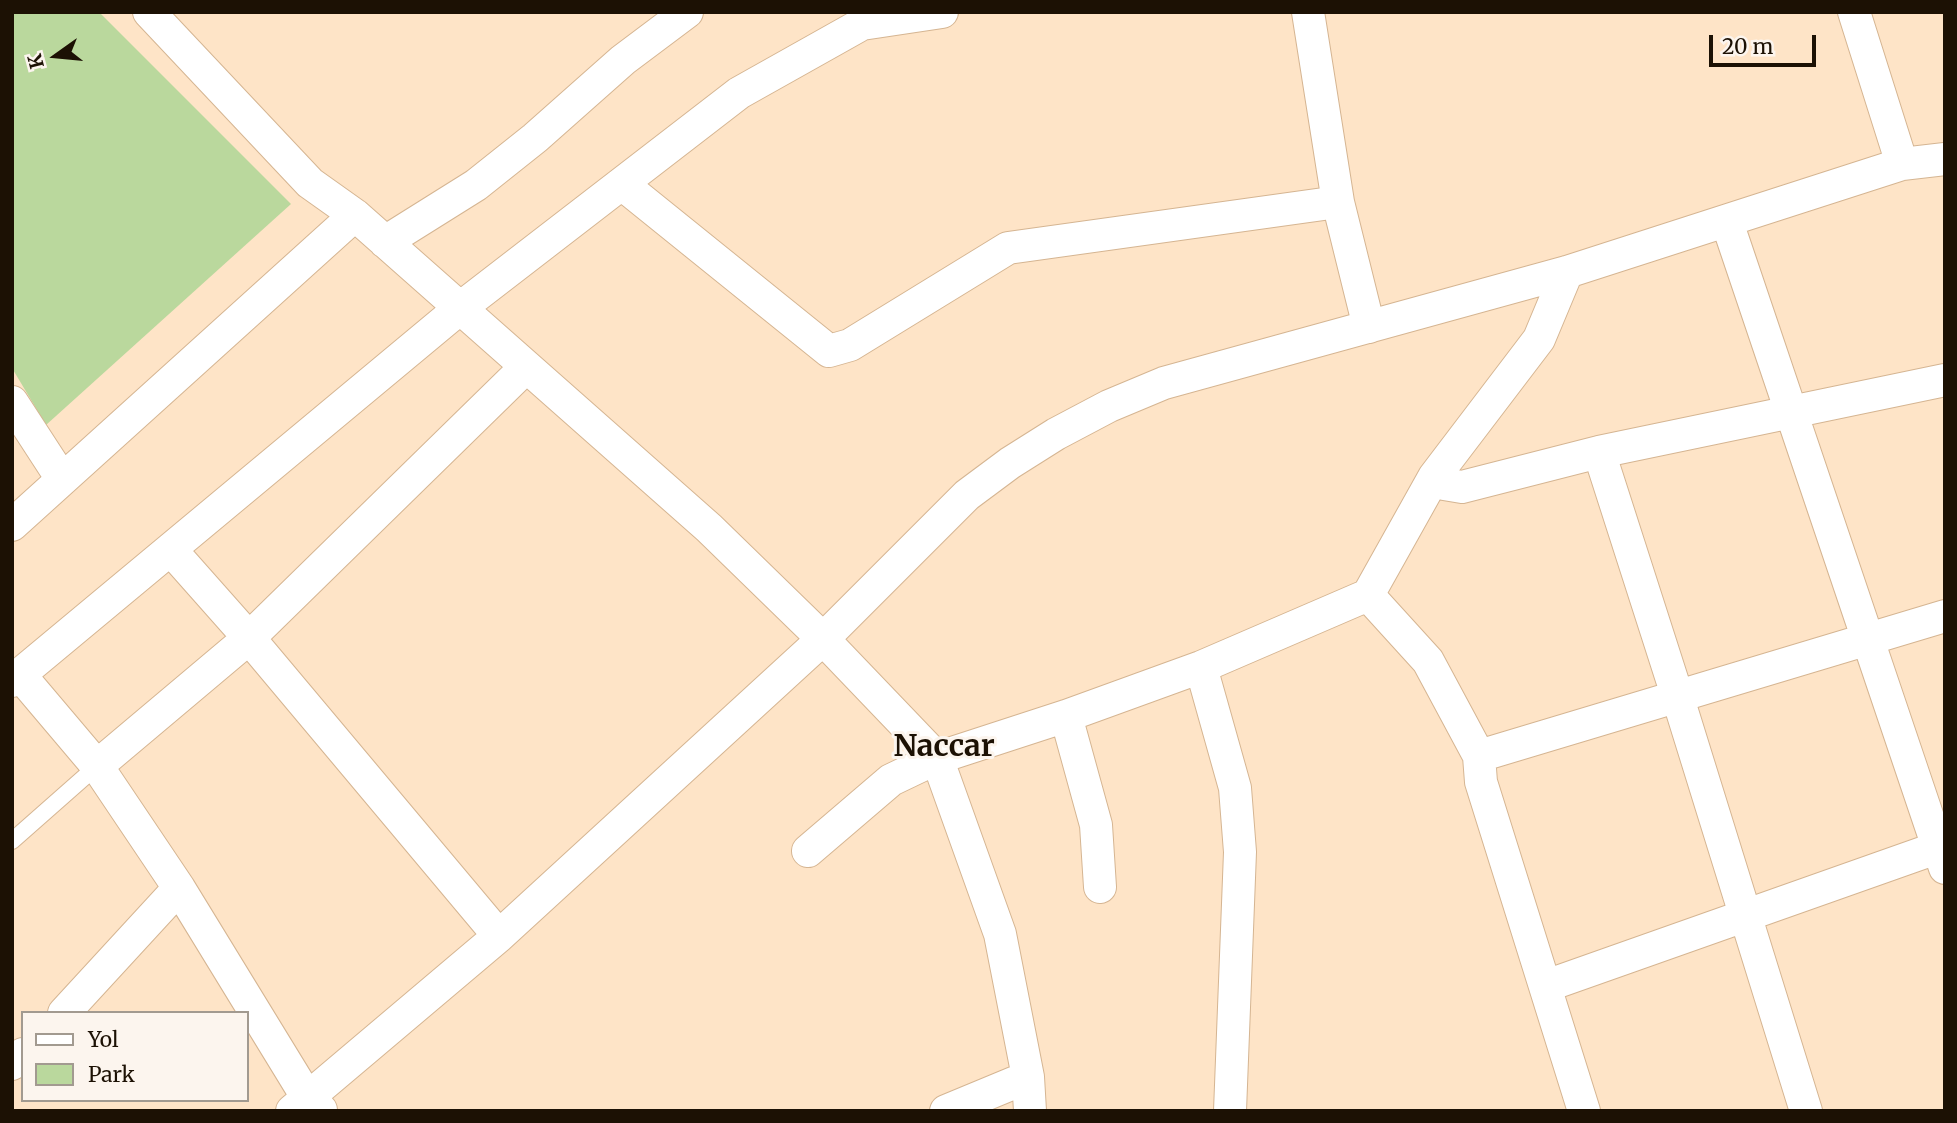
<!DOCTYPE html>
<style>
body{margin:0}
#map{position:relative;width:1957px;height:1123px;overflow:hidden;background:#fee4c7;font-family:Merriweather,serif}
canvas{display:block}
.frame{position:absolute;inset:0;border:14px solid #1c1104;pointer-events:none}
.legend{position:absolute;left:21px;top:1011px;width:228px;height:91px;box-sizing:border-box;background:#fcf5ee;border:2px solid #a29a90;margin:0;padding:9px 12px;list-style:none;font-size:21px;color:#1c1104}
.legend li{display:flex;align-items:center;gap:14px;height:35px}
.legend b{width:35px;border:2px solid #a29a90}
.north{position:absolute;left:21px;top:21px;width:70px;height:70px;-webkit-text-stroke:5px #fcf5ee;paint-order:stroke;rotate:255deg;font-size:19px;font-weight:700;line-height:28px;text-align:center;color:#1c1104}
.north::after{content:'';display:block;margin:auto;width:24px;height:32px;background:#1c1104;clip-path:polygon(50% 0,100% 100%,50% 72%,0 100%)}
.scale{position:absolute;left:1709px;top:35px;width:107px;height:32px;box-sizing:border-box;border:4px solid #1c1104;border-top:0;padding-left:9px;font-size:21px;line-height:24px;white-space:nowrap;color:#1c1104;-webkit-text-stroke:5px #fcf5ee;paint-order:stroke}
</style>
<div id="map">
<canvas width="1957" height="1123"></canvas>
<div class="frame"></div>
<ul class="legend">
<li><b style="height:9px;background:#fff"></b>Yol</li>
<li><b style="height:19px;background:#bad89d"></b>Park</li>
</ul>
<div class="north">K</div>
<div class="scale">20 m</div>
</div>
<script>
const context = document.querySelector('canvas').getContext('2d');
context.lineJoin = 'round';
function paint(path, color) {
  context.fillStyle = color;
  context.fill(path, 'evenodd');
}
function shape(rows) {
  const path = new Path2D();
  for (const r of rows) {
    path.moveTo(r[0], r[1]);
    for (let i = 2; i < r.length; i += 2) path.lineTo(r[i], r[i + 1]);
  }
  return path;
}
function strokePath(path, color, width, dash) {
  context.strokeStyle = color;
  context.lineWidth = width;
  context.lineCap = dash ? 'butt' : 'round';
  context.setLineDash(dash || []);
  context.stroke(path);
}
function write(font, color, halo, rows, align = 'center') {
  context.font = font + ' Merriweather,serif';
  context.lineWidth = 6;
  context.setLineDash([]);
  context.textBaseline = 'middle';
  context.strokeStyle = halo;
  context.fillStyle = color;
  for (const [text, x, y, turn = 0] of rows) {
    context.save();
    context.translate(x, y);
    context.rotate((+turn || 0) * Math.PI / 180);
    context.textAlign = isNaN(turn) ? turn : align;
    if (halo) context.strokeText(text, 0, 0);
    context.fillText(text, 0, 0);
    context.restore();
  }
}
paint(shape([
 [12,12,99,12,291,204,46,425,12,368]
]), '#bad89d');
const service = shape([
 [12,841,97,766]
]);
const minor = shape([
 [149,12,310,183,355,215,709,528,823,639,937,758,1000,934,1028,1077,1030,1111],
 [1308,12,1338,202,1369,327],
 [1854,12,1902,164],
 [622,184,829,351,850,345,1008,248,1338,202],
 [1727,222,1945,868],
 [385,242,476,185,535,138,623,60,687,12],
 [12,402,62,479],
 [1599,452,1677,695,1806,1111],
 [1434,477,1444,484,1462,487,1599,452,1945,380],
 [12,525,355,215],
 [171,550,249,638,499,936],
 [1368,595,1428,661,1479,756,1481,782,1584,1111],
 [1201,667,1235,788,1240,852,1230,1111],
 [20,675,97,766,179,888,307,1097,321,1110],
 [12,681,459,309,739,93,862,24,942,12],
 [1066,716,1096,825,1100,887],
 [1479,756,1945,616],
 [97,766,249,638,526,367],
 [808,851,891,780,937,758,1066,716,1201,667,1368,595,1434,477,1539,339,1567,272],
 [1546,986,1945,845],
 [64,1013,179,888],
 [12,1064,23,1054],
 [292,1111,499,936,823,639,967,495,1010,463,1056,434,1109,406,1164,383,1567,272,1902,164,1945,159],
 [946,1111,1028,1077]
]);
strokePath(service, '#d5b592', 18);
strokePath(minor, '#d5b592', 34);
strokePath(service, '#fff', 16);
strokePath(minor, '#fff', 32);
write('bold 30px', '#1c1104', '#fcf5ee', [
 ["Naccar",944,748]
]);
</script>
